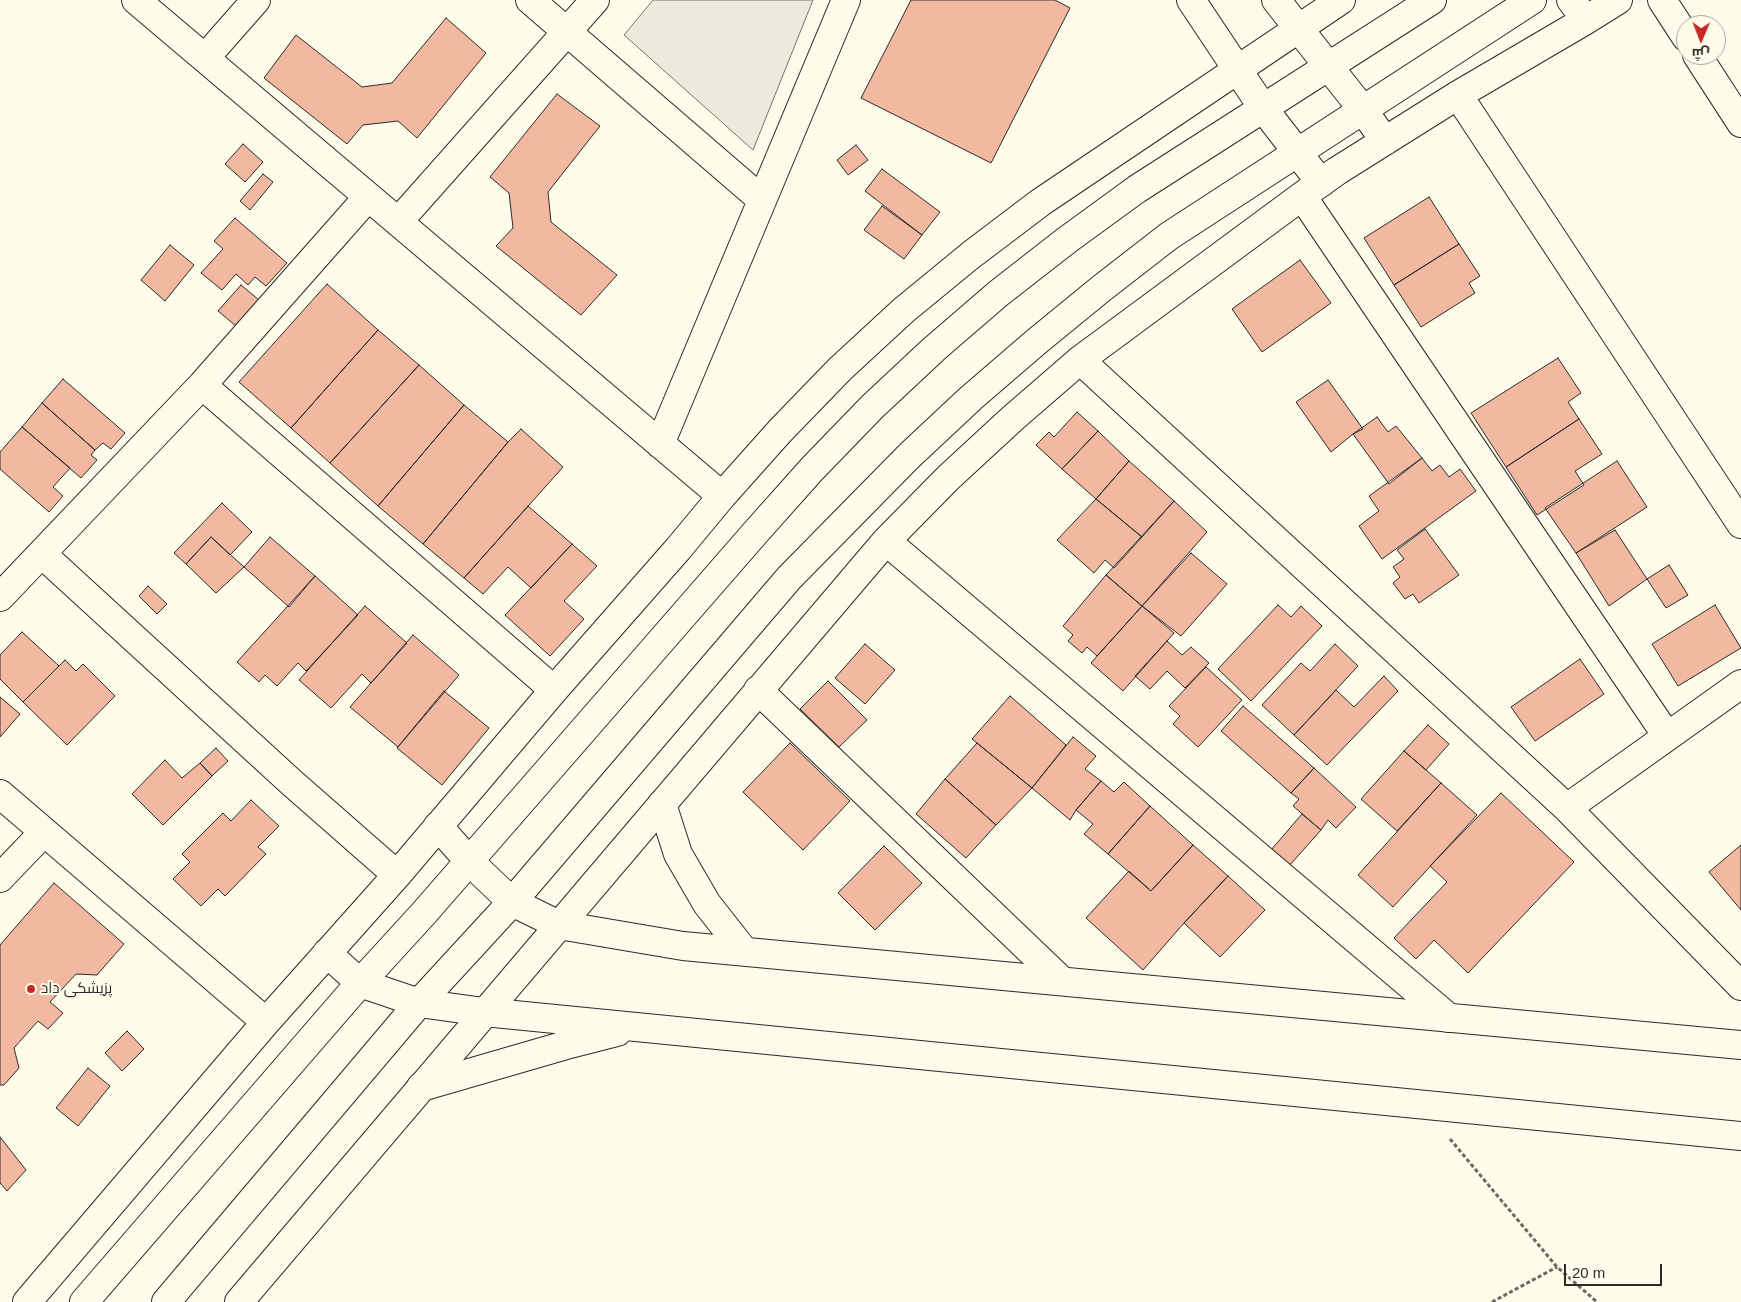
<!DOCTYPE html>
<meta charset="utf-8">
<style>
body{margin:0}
#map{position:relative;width:1741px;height:1302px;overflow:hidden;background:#fdfbea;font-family:Arial,Cairo,sans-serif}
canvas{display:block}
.north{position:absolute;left:1676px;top:15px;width:50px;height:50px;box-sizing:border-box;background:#fdfbea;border:1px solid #a9a89e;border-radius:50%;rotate:181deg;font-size:14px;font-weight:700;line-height:20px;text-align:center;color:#2b2b2b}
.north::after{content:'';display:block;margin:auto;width:18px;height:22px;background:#c62828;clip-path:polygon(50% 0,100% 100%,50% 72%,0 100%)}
.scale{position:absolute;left:1564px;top:1264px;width:98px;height:22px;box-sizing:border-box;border:2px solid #2b2b2b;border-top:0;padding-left:6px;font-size:15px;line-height:18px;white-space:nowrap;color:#2b2b2b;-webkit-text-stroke:4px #fdfbea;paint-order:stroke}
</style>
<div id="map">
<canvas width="1741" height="1302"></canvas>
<div class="north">ش</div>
<div class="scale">20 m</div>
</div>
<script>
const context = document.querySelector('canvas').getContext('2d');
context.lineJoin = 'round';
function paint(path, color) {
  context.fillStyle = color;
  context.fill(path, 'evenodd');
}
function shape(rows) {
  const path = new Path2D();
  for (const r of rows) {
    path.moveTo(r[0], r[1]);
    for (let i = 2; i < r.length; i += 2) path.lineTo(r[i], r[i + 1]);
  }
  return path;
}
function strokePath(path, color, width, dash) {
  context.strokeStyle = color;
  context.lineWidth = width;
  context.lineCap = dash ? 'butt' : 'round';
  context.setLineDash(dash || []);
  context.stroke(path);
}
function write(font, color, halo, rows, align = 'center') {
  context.font = font + ' Arial,Cairo,sans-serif';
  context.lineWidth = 4;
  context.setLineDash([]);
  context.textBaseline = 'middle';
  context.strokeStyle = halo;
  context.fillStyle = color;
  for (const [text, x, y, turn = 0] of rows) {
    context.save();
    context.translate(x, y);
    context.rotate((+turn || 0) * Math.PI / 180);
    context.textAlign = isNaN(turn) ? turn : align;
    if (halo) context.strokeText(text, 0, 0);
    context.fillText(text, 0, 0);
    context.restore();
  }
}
const green = shape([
 [653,0,813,0,753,150,624,35,653,0]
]);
paint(green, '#ecebdb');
strokePath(green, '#74746e', 1);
const building = shape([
 [911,0,1055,0,1070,8,991,163,861,98,911,0],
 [446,18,486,53,417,138,398,121,363,125,347,144,264,78,296,35,362,87,392,83,446,18],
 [557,94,600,126,548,192,551,222,617,275,581,315,496,246,513,228,509,193,490,177,557,94],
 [243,144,263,162,245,182,225,164,243,144],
 [856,145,868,160,848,175,837,160,856,145],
 [882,169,940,212,922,235,865,191,882,169],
 [263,174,273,182,250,210,240,201,263,174],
 [1429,197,1459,244,1394,285,1364,238,1429,197],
 [882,206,922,235,904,259,864,230,882,206],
 [235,218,287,263,266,286,255,277,248,285,236,274,222,290,201,273,223,249,214,241,235,218],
 [1459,244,1480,276,1469,283,1475,293,1421,327,1394,285,1459,244],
 [170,245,194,265,165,301,141,280,170,245],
 [1300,260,1331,303,1262,352,1232,309,1300,260],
 [327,284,378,330,291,428,239,382,327,284],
 [241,285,259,300,236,326,218,311,241,285],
 [378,330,419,365,330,463,291,428,378,330],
 [1558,358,1581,393,1568,402,1579,419,1506,467,1471,413,1558,358],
 [419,365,464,405,378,506,330,463,419,365],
 [63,379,125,433,111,449,103,443,95,450,42,403,63,379],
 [1328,380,1363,429,1353,434,1331,452,1296,402,1328,380],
 [42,403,95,450,91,455,97,460,81,478,22,427,42,403],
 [464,405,508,442,423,544,378,506,464,405],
 [1077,412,1098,431,1062,469,1036,445,1049,432,1054,437,1077,412],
 [1377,417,1388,432,1396,426,1422,458,1389,484,1353,434,1377,417],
 [1579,419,1602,454,1575,471,1584,485,1537,515,1506,467,1579,419],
 [22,427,70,468,53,487,63,496,49,512,0,469,0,452,22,427],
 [521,429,563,467,464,578,423,544,508,442,521,429],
 [1098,431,1129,461,1096,499,1062,469,1098,431],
 [1422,458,1432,471,1440,465,1449,477,1460,469,1476,491,1382,559,1359,526,1379,511,1369,496,1422,458],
 [1129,461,1174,501,1142,537,1096,499,1129,461],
 [1617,461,1647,507,1576,553,1545,508,1617,461],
 [1096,499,1142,537,1114,568,1105,560,1094,573,1057,540,1096,499],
 [1174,501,1207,532,1142,606,1106,575,1174,501],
 [222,503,252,532,230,555,211,537,186,564,174,553,222,503],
 [528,506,572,544,531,588,508,567,483,594,464,578,528,506],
 [1425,529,1459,575,1419,603,1413,594,1405,599,1393,583,1400,577,1393,567,1404,559,1397,550,1425,529],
 [1615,530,1647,579,1609,606,1576,553,1615,530],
 [211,537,244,567,216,593,186,564,211,537],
 [270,537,315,576,289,607,244,567,270,537],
 [572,544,597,566,564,601,584,619,550,656,505,615,572,544],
 [1191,553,1227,584,1181,636,1142,606,1191,553],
 [1669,565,1688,595,1666,608,1647,579,1669,565],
 [1106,575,1142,606,1097,656,1087,647,1082,653,1068,641,1073,635,1063,626,1106,575],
 [315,576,358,615,306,671,298,663,277,686,265,675,259,682,237,662,315,576],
 [148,586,167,604,157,614,139,596,148,586],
 [1278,605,1291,617,1301,606,1322,626,1251,701,1218,669,1278,605],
 [1715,605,1741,648,1678,686,1652,644,1715,605],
 [365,606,407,643,371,683,362,674,331,708,299,680,365,606],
 [1142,606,1174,633,1123,691,1091,663,1142,606],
 [22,632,59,666,23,702,0,679,0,655,22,632],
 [413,635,459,675,398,747,350,707,413,635],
 [1167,641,1182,655,1191,647,1209,663,1185,688,1167,671,1150,689,1135,676,1167,641],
 [865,644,895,670,865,704,835,678,865,644],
 [1335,644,1358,666,1294,735,1262,705,1301,663,1310,671,1335,644],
 [1580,659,1604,694,1535,741,1511,707,1580,659],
 [65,660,76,671,83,664,115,696,67,745,23,702,65,660],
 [1206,667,1242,700,1198,747,1173,724,1180,716,1169,706,1206,667],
 [1384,676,1398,691,1327,765,1294,735,1336,690,1354,707,1384,676],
 [828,681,867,720,839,747,800,709,828,681],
 [444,691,489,728,442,785,397,748,444,691],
 [1010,696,1066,745,1032,788,972,739,1010,696],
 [0,697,20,714,0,737,0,697],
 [1243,706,1314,768,1291,793,1221,731,1243,706],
 [1428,725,1449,744,1426,770,1404,751,1428,725],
 [1073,737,1096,756,1085,769,1101,781,1076,810,1070,820,1032,788,1073,737],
 [790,743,850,801,803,850,743,792,790,743],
 [977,743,1032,788,996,825,945,779,977,743],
 [216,748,228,761,212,776,200,763,216,748],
 [1404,751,1441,783,1397,831,1361,799,1404,751],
 [165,760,182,778,200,763,212,776,163,825,132,794,165,760],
 [1314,768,1356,807,1336,828,1328,820,1321,830,1293,806,1299,799,1291,793,1314,768],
 [945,779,996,825,966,858,916,814,945,779],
 [1101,781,1114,792,1124,782,1150,806,1108,854,1084,834,1093,824,1076,810,1101,781],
 [1441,783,1477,815,1393,907,1358,875,1441,783],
 [1501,793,1574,862,1468,973,1434,940,1416,959,1394,938,1447,882,1430,866,1501,793],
 [251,800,279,826,258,847,266,854,225,896,218,889,201,906,173,879,190,862,182,854,223,813,231,821,251,800],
 [1150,806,1193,845,1151,891,1108,854,1150,806],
 [1302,814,1321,830,1289,866,1271,850,1302,814],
 [1193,845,1228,876,1184,923,1143,970,1086,918,1129,871,1151,891,1193,845],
 [1741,845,1741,910,1709,872,1741,845],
 [884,846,922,883,875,930,838,893,884,846],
 [1228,876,1265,910,1220,957,1184,923,1228,876],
 [54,883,124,944,97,975,76,974,50,1002,63,1013,48,1029,38,1021,14,1048,19,1068,4,1085,0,1085,0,945,54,883],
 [127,1031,144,1049,122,1071,105,1053,127,1031],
 [88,1068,110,1086,78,1126,56,1108,88,1068],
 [0,1137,26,1170,7,1191,0,1183,0,1137]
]);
paint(building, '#f2b8a0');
strokePath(building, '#2b2b2b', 1);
const minor = shape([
 [136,0,722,496],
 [530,0,762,200],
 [1191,0,1263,108,1321,183],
 [1276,0,1363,110,1385,141],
 [1571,0,1586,20],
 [1662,0,1686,37],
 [1697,55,1741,123],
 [205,58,256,0],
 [1458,95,1741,524],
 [1302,196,1667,736],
 [398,222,595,0],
 [1080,360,1567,808,1741,986],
 [202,385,554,690],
 [660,444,846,0],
 [886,541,1449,1018],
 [42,554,291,782,397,875],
 [0,597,202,385,368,197],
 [758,690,1061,980],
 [0,794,266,1022],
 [1567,808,1741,684],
 [0,878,44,832],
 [27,1302,266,1022,397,875,554,690,678,549,722,496,780,431,840,369,904,310,971,255,1041,202,1341,0],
 [239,1302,886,541,948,478,1013,418,1080,360,1302,196,1337,171,1458,95,1586,20,1618,0]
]);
const major = shape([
 [662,804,678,854,707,904,744,951],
 [438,826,469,861,512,902,559,925,683,946,1741,1045],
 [327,953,360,983,419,1003,484,1012,1741,1136],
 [421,1087,566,1045,617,1032],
 [84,1302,360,983,424,913,755,533,812,469,872,407,934,349,999,293,1067,240,1137,189,1432,0],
 [166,1302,419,1003,512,902,789,578,909,456,971,398,1036,342,1102,288,1169,236,1532,0]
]);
strokePath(minor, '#2b2b2b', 30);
strokePath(major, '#2b2b2b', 30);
strokePath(shape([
 [1450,1139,1557,1267,1597,1302],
 [1492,1302,1557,1267]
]), '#6a6964', 3, [4, 2.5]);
strokePath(minor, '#fdfbea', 28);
strokePath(major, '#fdfbea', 28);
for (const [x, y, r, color] of [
 [31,989,5,"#c62828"]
]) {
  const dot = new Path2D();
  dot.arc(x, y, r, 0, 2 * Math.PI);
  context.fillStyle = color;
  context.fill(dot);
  strokePath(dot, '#fdfbea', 2);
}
write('15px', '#2b2b2b', '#fdfbea', [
 ["پزیشکی داد",41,989]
], 'left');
</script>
